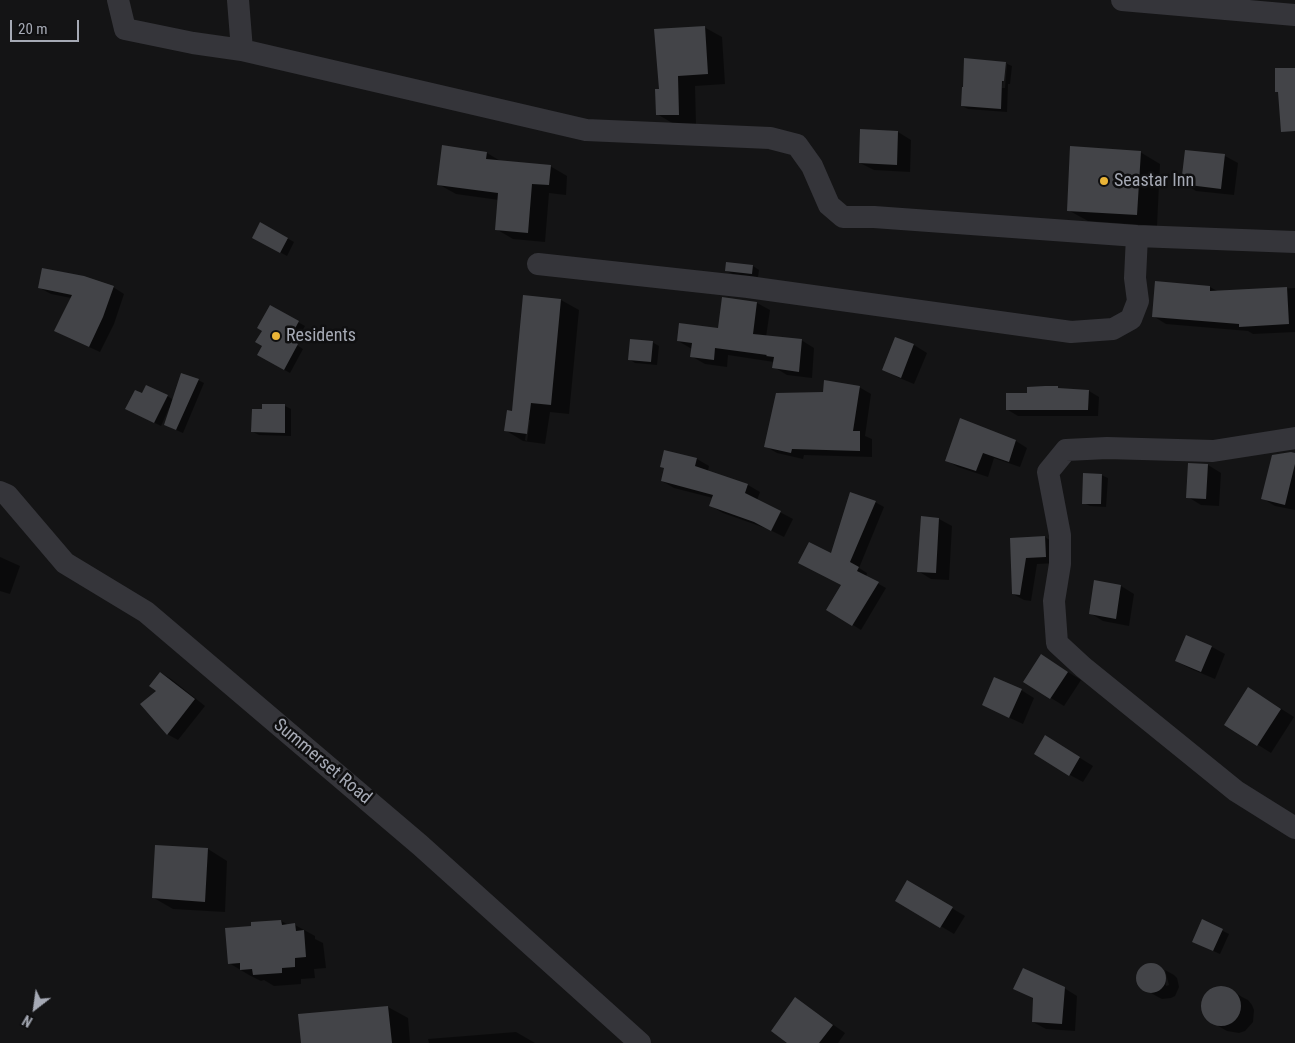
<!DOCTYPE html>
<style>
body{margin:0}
#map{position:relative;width:1295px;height:1043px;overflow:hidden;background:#141415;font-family:"Roboto Condensed",sans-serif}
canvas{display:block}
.north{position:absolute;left:10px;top:983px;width:50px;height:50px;-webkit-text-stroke:4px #0f0f10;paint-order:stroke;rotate:210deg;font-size:14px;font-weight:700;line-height:20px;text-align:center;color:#a6aab5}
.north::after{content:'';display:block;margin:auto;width:18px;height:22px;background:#a6aab5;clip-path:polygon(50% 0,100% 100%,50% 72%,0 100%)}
.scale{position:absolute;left:10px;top:20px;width:69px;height:22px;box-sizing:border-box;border:2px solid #a6aab5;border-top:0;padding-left:6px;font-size:15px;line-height:18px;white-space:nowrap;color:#a6aab5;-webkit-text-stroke:4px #0f0f10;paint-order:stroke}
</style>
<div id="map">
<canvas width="1295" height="1043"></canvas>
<div class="north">N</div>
<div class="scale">20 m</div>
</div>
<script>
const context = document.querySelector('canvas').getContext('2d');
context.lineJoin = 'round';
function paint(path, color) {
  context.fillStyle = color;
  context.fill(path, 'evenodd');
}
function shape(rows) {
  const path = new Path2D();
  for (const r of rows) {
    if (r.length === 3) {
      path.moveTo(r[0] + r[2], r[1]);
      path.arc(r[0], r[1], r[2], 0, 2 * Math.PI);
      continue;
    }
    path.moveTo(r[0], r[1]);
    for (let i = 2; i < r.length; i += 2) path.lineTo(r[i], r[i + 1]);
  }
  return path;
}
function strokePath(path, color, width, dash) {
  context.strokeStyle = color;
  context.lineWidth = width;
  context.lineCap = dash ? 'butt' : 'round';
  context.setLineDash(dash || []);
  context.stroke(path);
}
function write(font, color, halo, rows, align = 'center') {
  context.font = font + ' "Roboto Condensed",sans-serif';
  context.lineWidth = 5;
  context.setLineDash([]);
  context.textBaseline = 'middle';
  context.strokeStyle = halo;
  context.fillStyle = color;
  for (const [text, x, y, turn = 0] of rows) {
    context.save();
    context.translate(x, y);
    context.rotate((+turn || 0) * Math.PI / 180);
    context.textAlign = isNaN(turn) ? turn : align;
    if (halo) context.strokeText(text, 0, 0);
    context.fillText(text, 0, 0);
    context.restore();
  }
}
paint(shape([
 [704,27,722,37,725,84,695,86,696,124,674,124,657,114,660,90],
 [965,59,1005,63,1012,66,1010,84,1008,84,1007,112,968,109,962,106,963,88,964,88],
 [1004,64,1007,64,1005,88,1002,88],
 [898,132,911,140,910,172,874,170,860,163],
 [443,147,487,153,502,162,550,166,567,176,566,195,549,193,545,242,513,239,496,229,499,200,456,194,438,184],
 [1140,152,1160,164,1157,226,1088,221,1068,210],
 [1225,156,1238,163,1234,195,1196,191,1183,183],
 [261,224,294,242,287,256,254,238],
 [753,266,759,270,758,277,733,274,726,271],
 [113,287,124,294,114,324,100,352,67,337,56,331,71,298,51,294,40,288],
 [1210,287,1219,292,1295,288,1295,332,1253,334,1248,331,1166,324,1153,316],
 [723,299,757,303,770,310,766,337,801,340,814,348,812,378,787,375,774,367,774,362,728,355,727,367,705,364,691,356,692,349,678,341,719,330],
 [561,300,579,310,569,414,550,412,545,444,523,441,505,430],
 [528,420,530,420,527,441,525,440],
 [270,307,305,326,295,344,303,349,290,373,258,355,264,346,264,331],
 [896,338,914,345,927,353,914,384,897,377,884,369],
 [652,342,659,346,657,365,635,363,629,359],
 [198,380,204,383,183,433,165,425,171,408,169,408,161,426,133,412,143,395,167,396,174,400],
 [859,387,871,394,865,436,872,439,872,457,804,455,803,459,777,453,765,446,824,394],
 [1057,388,1060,389,1089,391,1099,397,1098,416,1018,416,1008,410],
 [285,406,291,409,291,436,259,435,253,432,264,410],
 [961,420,1016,441,1027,448,1020,467,994,458,988,477,958,467,946,460],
 [665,451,697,459,709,466,708,471,748,485,760,492,757,500,793,519,784,537,768,529,723,513,711,506,713,498,674,488,662,481,665,469],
 [1295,454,1295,510,1275,506,1262,498],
 [1208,465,1221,473,1219,506,1201,505,1188,497],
 [1101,475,1108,478,1106,507,1090,506,1084,503],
 [875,502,884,507,859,568,867,573,866,577,886,588,861,630,853,625,843,585,831,555],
 [922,518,939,519,952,526,949,580,931,579,918,571],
 [1045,537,1056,544,1057,563,1037,564,1031,601,1024,600,1013,594,1011,539],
 [0,557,20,566,10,594,0,591],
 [1121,586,1134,594,1129,626,1103,621,1090,613],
 [1212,647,1225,654,1215,679,1189,668,1176,661],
 [1055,664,1081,680,1064,706,1025,682],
 [161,673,171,679,205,706,178,740,167,734],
 [1021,690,1034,698,1023,724,997,712,984,705],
 [1261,696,1294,717,1271,753,1225,724],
 [1059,745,1093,766,1083,782,1070,775],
 [208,849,227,861,225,912,173,909,154,898],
 [908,882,965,916,954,934,897,900],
 [281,921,289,925,295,925,315,936,315,939,323,943,326,968,314,969,315,978,301,979,301,984,274,986,264,980,261,981,249,975,229,963,252,927],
 [1203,921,1229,934,1220,954,1200,945],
 [1151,964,1164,970,1162,970,1166,986,1169,985,1165,970,1174,975,1177,978,1179,987,1175,996,1171,998,1162,999,1158,997,1144,989,1138,982,1138,973,1140,970,1147,965],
 [1222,987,1229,988,1242,997,1248,1000,1252,1005,1254,1010,1253,1022,1245,1031,1239,1033,1227,1031,1213,1023,1204,1014,1202,1008,1203,1002,1206,996,1210,991,1215,988],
 [1015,988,1064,988,1077,996,1075,1031,1046,1029,1033,1022,1034,999],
 [795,999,808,1007,845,1033,838,1043,789,1043],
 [388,1007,408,1018,410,1043,302,1043],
 [516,1032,535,1043,429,1043,428,1039]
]), '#0007');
paint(shape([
 [705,26,708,74,678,76,679,115,656,115,655,89,659,89,654,29],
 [964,58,1006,62,1004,81,1002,81,1001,109,961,106,962,87,963,87],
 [1275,68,1295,68,1295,131,1281,132,1278,92,1275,92],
 [860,129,898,131,897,165,859,163],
 [442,145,487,152,486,159,551,165,549,185,532,184,528,233,495,230,498,193,437,185],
 [1070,146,1141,151,1137,215,1067,211],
 [1185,150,1225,154,1221,189,1181,184],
 [260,222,288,238,280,253,252,238],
 [726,262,753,265,752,274,725,271],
 [42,268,84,276,114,286,103,317,89,347,54,331,72,295,38,288],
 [1155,281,1210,286,1210,291,1287,287,1289,324,1239,327,1239,324,1152,317],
 [523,295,561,299,551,405,531,403,527,434,504,431,507,410,512,411],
 [722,297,757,302,753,334,802,339,799,372,772,368,774,357,766,356,767,355,715,348,714,360,690,357,692,343,677,341,679,323,718,328],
 [270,305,299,321,289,340,298,344,284,370,257,355,262,346,255,342,262,331,257,328],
 [895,337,914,344,901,378,882,370],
 [630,339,653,341,651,362,628,360],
 [181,373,199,379,176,430,164,425],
 [824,380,860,386,853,431,860,431,860,451,792,449,791,453,764,447,776,393,823,392],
 [146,385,168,395,154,423,125,409,135,390,142,393],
 [1045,386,1058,386,1058,388,1089,390,1088,410,1006,410,1006,393,1027,393,1027,387],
 [262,404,285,404,285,433,251,432,252,409,262,409],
 [960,418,1016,440,1009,462,983,453,976,471,945,461],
 [664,450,697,458,695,466,748,484,745,493,781,511,771,531,754,522,709,506,713,495,661,481,664,468,660,467],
 [1291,452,1295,453,1295,464,1285,505,1261,499,1272,455],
 [1188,463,1208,464,1206,499,1186,498],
 [1083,473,1102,474,1101,504,1082,504],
 [850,492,876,501,850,562,859,567,857,571,879,582,852,626,826,610,841,585,798,563,809,542,831,553],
 [921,516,939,518,936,573,917,572],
 [1045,536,1046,557,1026,558,1020,595,1012,594,1010,538],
 [1094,580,1121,585,1116,619,1089,614],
 [1186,635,1212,646,1201,672,1175,661],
 [1041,654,1068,672,1050,699,1023,682],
 [160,672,195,699,167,735,140,704,156,691,149,686],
 [994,677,1022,689,1009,718,982,705],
 [1248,687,1281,709,1257,746,1224,725],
 [1045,735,1080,757,1069,776,1034,754],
 [155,845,208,848,205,902,152,898],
 [907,880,953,907,940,928,895,901],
 [1202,919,1223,929,1213,951,1192,942],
 [281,920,282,925,295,923,296,931,304,930,306,957,295,958,295,967,282,968,282,973,253,975,252,969,240,970,240,963,228,964,225,928,251,926,251,922],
 [1151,978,15],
 [1023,968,1065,987,1062,1024,1032,1022,1033,998,1013,989],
 [1221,1006,20],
 [795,997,833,1025,819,1043,787,1043,771,1031],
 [388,1006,392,1043,301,1043,298,1014]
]), '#434448');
strokePath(shape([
 [118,0,125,29,193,43,242,50,586,130,770,138,797,145,812,166,829,205,843,217,874,217,1137,236,1295,242],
 [238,0,242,50],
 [1122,0,1295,15],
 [538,264,748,287,1071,332,1113,329,1131,319,1138,301,1135,278,1137,236],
 [1295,438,1213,451,1107,448,1066,450,1048,472,1060,535,1060,564,1054,601,1057,643,1083,667,1236,791,1295,828],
 [0,492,7,495,65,563,146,612,420,845,640,1043]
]), '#35353a', 22);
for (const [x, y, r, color] of [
 [1104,181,5,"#eab437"],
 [276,336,5,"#eab437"]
]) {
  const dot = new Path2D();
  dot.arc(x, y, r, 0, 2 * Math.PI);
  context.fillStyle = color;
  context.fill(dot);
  strokePath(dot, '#0f0f10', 2);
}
write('18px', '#a6aab5', '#0f0f10', [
 ["Seastar Inn",1114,181],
 ["Residents",286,336]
], 'left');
write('18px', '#a6aab5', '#0f0f10', [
 ["Summerset Road",322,762,40]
]);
</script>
